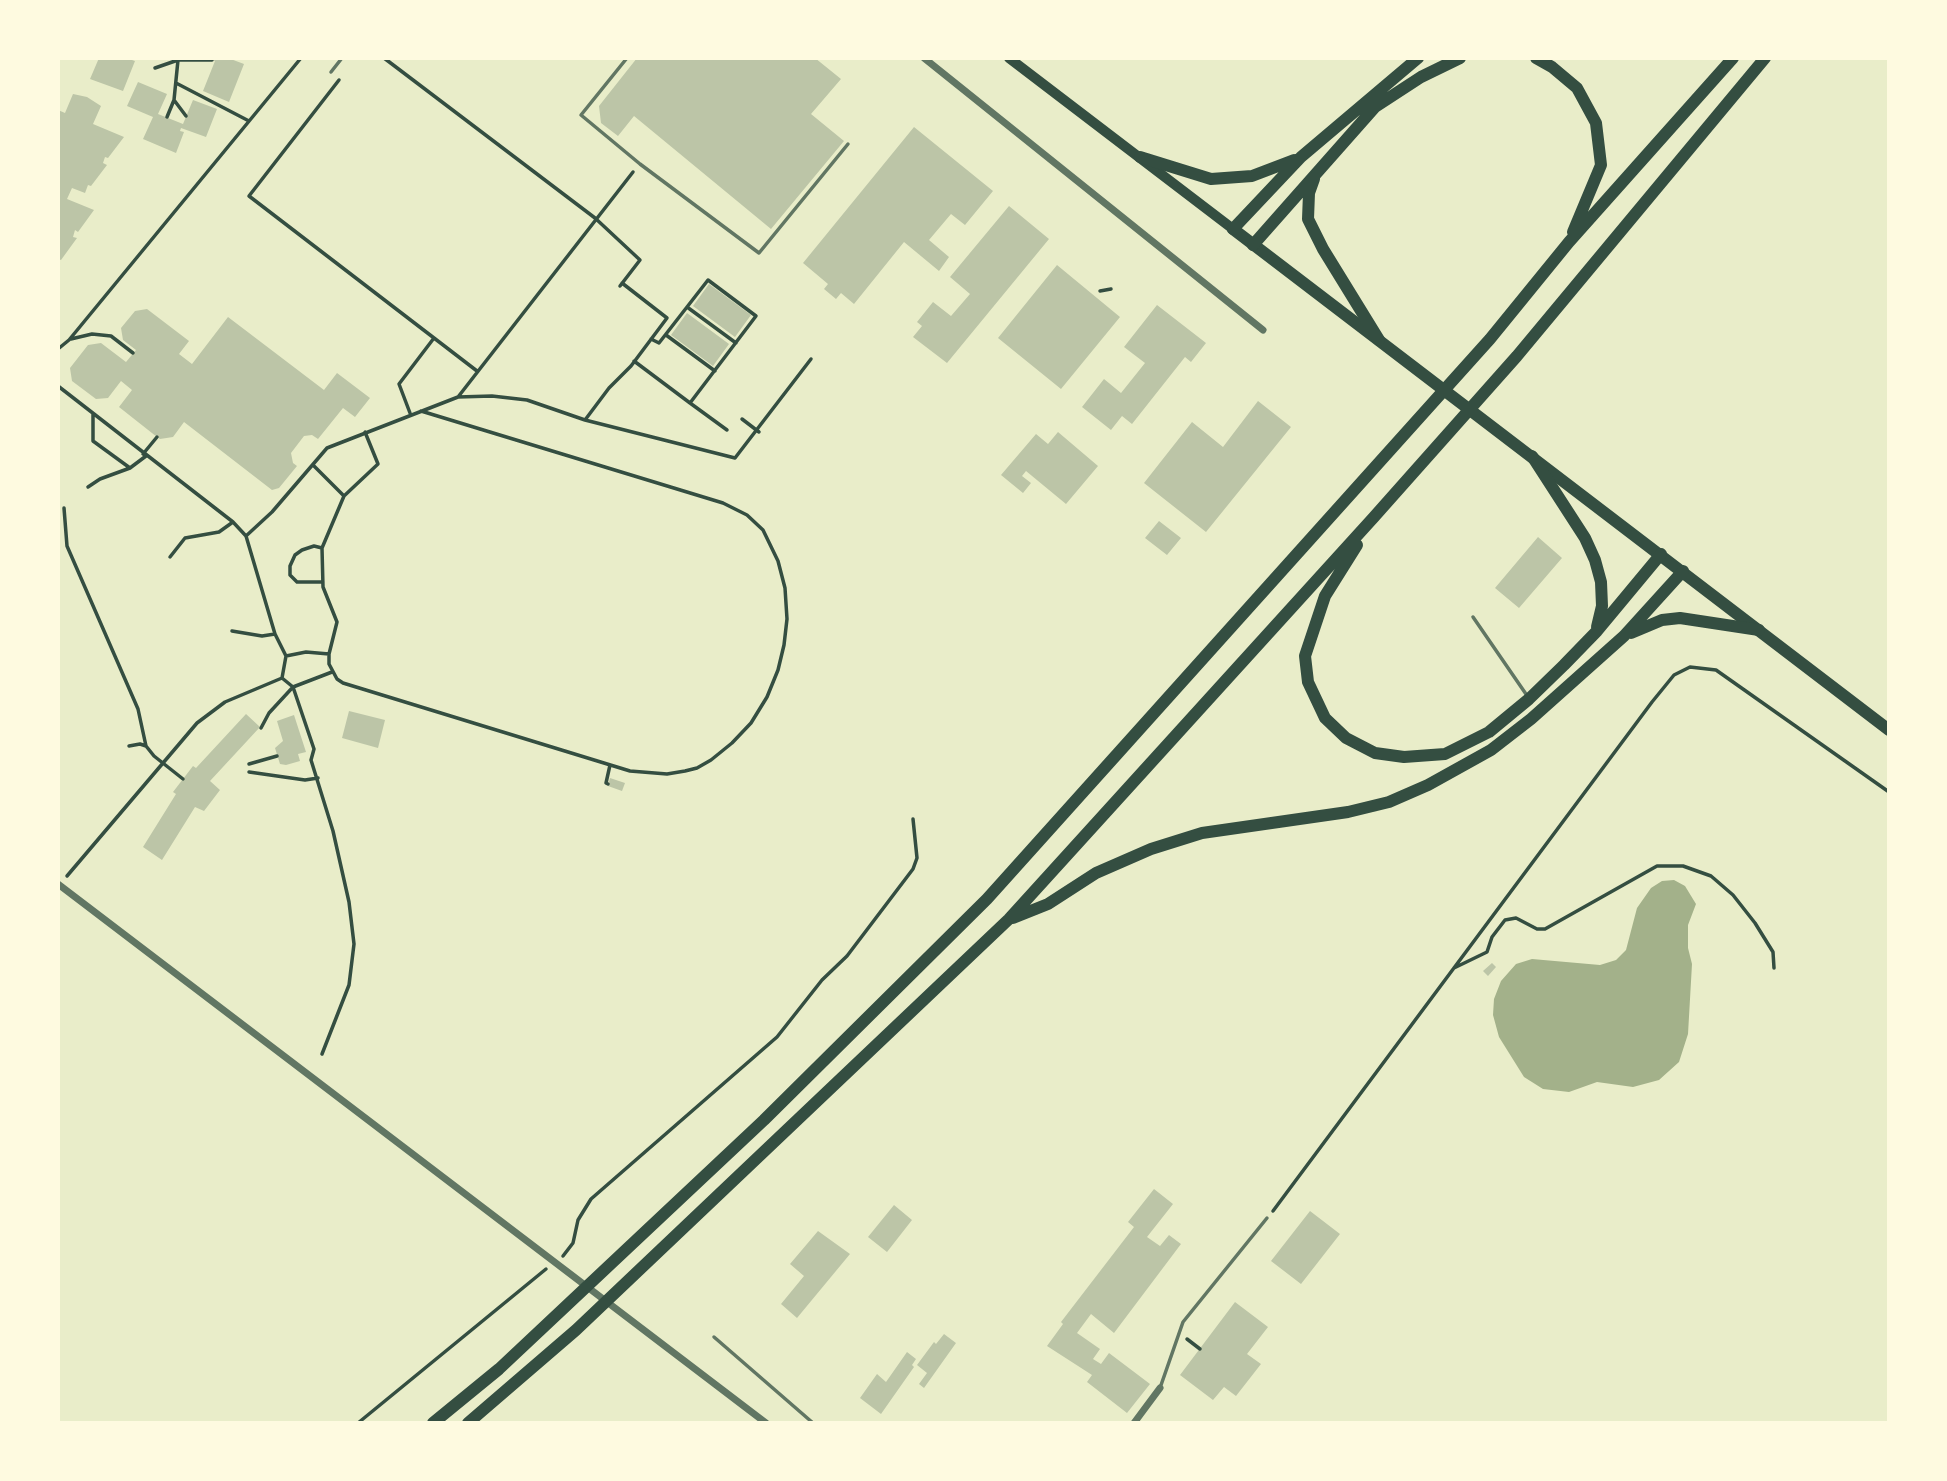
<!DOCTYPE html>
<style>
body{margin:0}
#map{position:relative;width:1947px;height:1481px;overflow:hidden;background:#e9edc9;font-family:"Fira Sans",sans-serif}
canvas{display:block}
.frame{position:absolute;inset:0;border:60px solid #fefae0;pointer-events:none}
</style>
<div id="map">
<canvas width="1947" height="1481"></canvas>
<div class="frame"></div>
</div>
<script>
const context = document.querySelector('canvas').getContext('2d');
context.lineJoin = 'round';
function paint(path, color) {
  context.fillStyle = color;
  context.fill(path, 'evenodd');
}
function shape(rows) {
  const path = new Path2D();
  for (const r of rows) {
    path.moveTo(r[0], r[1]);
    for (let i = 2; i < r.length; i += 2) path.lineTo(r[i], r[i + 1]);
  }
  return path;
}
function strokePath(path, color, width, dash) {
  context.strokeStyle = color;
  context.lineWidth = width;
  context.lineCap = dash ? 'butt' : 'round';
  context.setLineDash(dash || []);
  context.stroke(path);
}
paint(shape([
 [1674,880,1685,886,1696,904,1688,925,1688,948,1692,964,1688,1034,1679,1062,1659,1080,1633,1087,1597,1082,1569,1092,1543,1089,1524,1077,1499,1037,1493,1015,1494,999,1501,981,1516,964,1532,959,1600,965,1616,960,1626,950,1637,908,1651,888,1662,881]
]), '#a3b18a');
paint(shape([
 [99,58,126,58,135,61,123,91,90,79],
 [206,58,228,58,244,64,229,102,203,91,215,61],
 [637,58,656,58,659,60,661,58,815,58,841,79,811,114,844,141,771,229,634,116,618,136,601,123,599,106],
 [138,82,167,94,158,114,183,124,193,100,217,109,206,137,181,128,180,131,184,132,176,153,143,139,153,117,127,106],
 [73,94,87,97,101,106,93,124,124,137,108,158,105,157,103,163,107,165,91,186,88,185,85,193,72,188,67,199,94,210,78,232,75,230,73,237,77,238,61,260,58,259,58,110,65,113],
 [914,127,993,191,965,225,951,214,929,240,949,257,939,271,904,242,854,304,841,293,836,299,824,289,828,284,803,263],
 [1009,206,1049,239,947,363,913,337,922,326,917,322,933,302,951,316,970,294,950,277],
 [1057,265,1120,317,1061,389,998,338],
 [709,284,751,315,735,337,693,306],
 [1157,305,1206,343,1191,362,1185,357,1132,424,1122,416,1111,430,1082,407,1104,379,1121,393,1145,363,1124,347],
 [147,309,189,341,179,354,192,364,228,317,324,390,337,373,370,398,355,417,343,408,318,439,312,435,304,436,291,453,293,463,297,466,279,488,272,490,184,422,173,437,160,439,157,437,119,407,132,390,121,381,108,398,96,399,72,381,70,368,88,345,101,343,126,362,136,350,123,340,121,328,135,311],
 [687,313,729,344,713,366,671,335],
 [1258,401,1291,427,1206,532,1144,483,1192,422,1223,447],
 [1058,432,1098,466,1066,504,1026,471,1022,476,1031,483,1023,493,1001,475,1036,434,1048,444],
 [1159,521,1181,538,1167,555,1145,538],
 [1538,537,1562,558,1519,608,1495,588],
 [349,711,385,720,378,748,342,738],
 [246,714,260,727,210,781,220,790,204,811,195,807,162,860,143,847,176,794,173,792,193,766,196,768],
 [294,715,306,752,298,754,300,761,286,765,280,764,275,748,283,741,277,721],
 [610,778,625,783,622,791,608,786],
 [1492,963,1496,967,1488,976,1483,971],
 [1154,1189,1173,1204,1147,1237,1160,1246,1169,1235,1181,1244,1114,1333,1091,1314,1077,1333,1100,1349,1093,1359,1101,1364,1109,1353,1150,1384,1127,1413,1087,1382,1092,1375,1047,1346,1063,1324,1061,1322,1134,1227,1128,1222],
 [894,1205,912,1220,887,1252,868,1237],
 [1310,1211,1340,1234,1301,1284,1271,1261],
 [818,1231,850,1254,797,1318,781,1304,804,1276,790,1264],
 [1235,1302,1268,1327,1247,1354,1261,1364,1236,1396,1224,1387,1213,1400,1180,1375],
 [944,1334,956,1343,924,1388,919,1384,927,1373,917,1365,934,1342,936,1344],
 [907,1352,916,1359,912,1365,914,1367,881,1414,860,1398,877,1374,886,1382]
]), '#bcc5a7');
strokePath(shape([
 [384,58,595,218,640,260,620,286],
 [155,68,178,60,212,60],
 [339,80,249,196,477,371],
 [176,83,249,121],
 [174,100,186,116],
 [167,117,174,100,178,60],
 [1100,291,1111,289],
 [687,307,708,280,756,316,690,403,727,430],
 [666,335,715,371],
 [71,339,92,334,111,336,133,353],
 [651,339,659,343,687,307,736,343],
 [58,349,69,340,301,58],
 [634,361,690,403],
 [58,386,233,522,246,536,275,634,286,656,282,678,225,702,197,723,67,876],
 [458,397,633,172],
 [410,413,399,384,434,338],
 [93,414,93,441,130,468],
 [742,419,759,432],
 [585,420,609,388,631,366,667,318,622,283],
 [365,432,378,464,344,496,322,548,323,587,337,622,329,654,329,664,337,679,343,683,630,771,667,774,685,771,697,768,711,760,732,743,751,723,767,697,778,670,784,645,787,619,785,588,778,561,763,530,747,515,723,503,421,411],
 [143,454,157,437],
 [313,465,344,496],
 [88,487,100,479,130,468,146,456],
 [64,508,67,546,138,709,146,746,154,756,183,779],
 [246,536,272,512,327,448,458,397,492,396,527,400,585,420,735,458,811,359],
 [322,548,314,546,302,550,295,555,290,566,290,575,297,582,323,582],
 [170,557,185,538,219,532,233,522],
 [232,631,262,636,275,634],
 [286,656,306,652,329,654],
 [282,678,293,687,314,749,311,760,333,831,349,902,354,944,349,985,322,1054],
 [261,728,269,713,293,687,332,672],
 [129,746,140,744,146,746],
 [249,764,277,756],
 [249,772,305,780,318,778],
 [608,784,606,783,610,765],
 [1454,968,1487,952,1492,937,1505,920,1516,918,1537,929,1545,929,1657,866,1683,866,1711,876,1733,895,1755,923,1773,952,1774,968],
 [1273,1211,1652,702,1674,675,1690,667,1716,670,1889,792],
 [563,1256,573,1243,578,1220,591,1199,777,1037,822,980,847,956,913,869,917,858,913,819],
 [1187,1339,1200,1349],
 [358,1423,546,1269]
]), '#344e41', 3.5);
strokePath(shape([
 [627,58,581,115,640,164,759,253,848,144],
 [331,72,342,58],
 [1473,617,1528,697],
 [714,1337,813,1423],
 [1160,1388,1183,1322,1267,1218]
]), '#617663', 3.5);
strokePath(shape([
 [924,58,1263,330],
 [58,884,766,1423],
 [1134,1423,1160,1388]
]), '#617663', 7);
strokePath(shape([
 [1009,58,1233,229]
]), '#344e41', 10);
strokePath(shape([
 [1233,229,1889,730]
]), '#344e41', 12);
strokePath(shape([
 [1536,58,1552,67,1577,88,1596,123,1601,165,1573,232],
 [1140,157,1211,179,1252,176,1294,160],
 [1314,179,1309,193,1308,219,1323,249,1379,340],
 [1233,229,1301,157,1418,58],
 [1253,245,1375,107,1421,77,1460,58],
 [1532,456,1585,538,1595,560,1601,582,1602,606,1597,627],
 [1357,545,1325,596,1305,656,1308,682,1325,718,1346,738,1375,753,1404,757,1445,754,1489,732,1529,699,1564,665,1597,631,1661,554],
 [1631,633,1662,620,1680,618,1759,630],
 [1013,918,1048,904,1096,873,1151,849,1202,833,1348,812,1389,802,1428,785,1491,750,1531,719,1624,636,1683,571],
 [433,1423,499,1369,764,1120,987,899,1490,339,1569,242,1733,58],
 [468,1423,576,1330,1009,919,1374,517,1517,356,1765,58]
]), '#344e41', 12);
</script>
